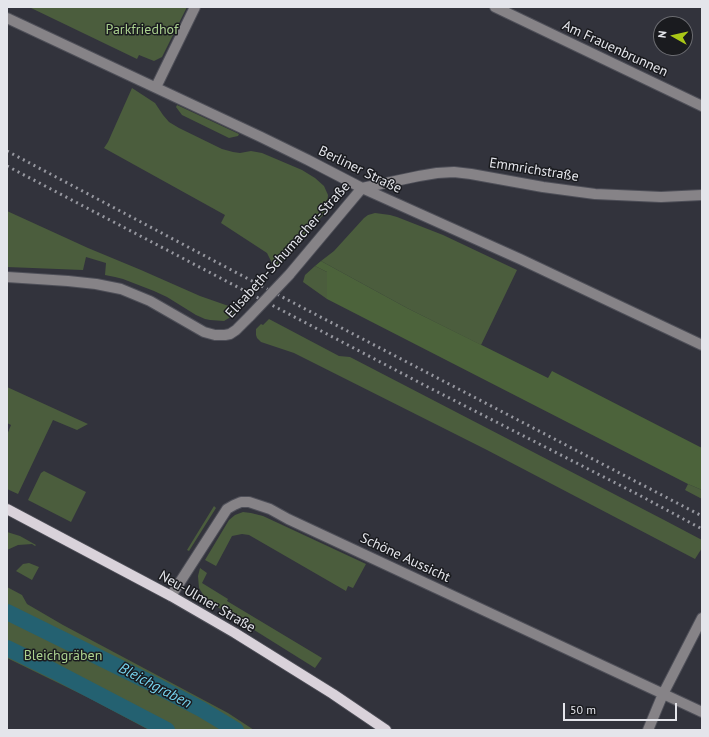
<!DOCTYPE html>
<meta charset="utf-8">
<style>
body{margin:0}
#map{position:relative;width:709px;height:737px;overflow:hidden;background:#32333c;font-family:"PT Sans",sans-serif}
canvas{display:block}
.frame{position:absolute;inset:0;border:8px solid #e4e5eb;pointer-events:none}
.north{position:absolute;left:653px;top:16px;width:40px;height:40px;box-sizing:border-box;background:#1a1b1f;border:1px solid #6b6c71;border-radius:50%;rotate:278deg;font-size:11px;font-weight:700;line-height:16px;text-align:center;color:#e4e5eb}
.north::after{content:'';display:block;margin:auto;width:14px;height:18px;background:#aac717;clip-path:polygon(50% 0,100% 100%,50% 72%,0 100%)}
.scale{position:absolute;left:563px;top:703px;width:114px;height:18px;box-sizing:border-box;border:2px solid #e4e5eb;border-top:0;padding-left:5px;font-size:12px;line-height:14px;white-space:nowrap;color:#e4e5eb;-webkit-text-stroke:3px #1a1b1f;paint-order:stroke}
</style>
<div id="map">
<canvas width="709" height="737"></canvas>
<div class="frame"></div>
<div class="north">N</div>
<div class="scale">50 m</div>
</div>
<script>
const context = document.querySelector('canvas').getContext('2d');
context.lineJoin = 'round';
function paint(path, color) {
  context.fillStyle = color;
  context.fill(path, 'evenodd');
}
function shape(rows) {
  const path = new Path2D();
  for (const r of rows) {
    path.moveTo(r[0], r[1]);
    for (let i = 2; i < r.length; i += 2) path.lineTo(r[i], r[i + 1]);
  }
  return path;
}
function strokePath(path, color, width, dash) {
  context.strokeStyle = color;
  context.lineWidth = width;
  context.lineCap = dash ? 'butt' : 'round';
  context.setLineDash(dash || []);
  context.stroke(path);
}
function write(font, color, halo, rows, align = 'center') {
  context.font = font + ' "PT Sans",sans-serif';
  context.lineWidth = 3;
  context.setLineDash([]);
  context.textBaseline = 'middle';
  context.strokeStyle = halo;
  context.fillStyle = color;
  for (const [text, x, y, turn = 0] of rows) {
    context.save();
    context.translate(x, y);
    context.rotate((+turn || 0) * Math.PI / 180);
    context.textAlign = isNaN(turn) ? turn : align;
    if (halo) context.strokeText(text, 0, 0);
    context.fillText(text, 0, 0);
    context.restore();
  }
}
paint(shape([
 [29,7,187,7,162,57,154,61,139,55,137,59],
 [132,88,155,103,163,115,169,122,179,128,222,149,233,152,240,153,251,151,262,153,302,170,315,178,324,186,328,195,327,206,324,214,277,268,274,267,267,253,221,223,225,215,104,148,108,142],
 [177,105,239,134,238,136,229,138,182,115,176,107],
 [7,211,88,248,141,270,200,296,240,310,234,315,224,321,210,320,205,319,196,315,167,297,154,291,123,279,115,277,105,275,106,263,86,257,83,270,7,267],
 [375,213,390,215,397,217,443,235,517,270,481,345,407,308,321,261,334,251,364,218,368,215],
 [315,266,327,272,327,299,303,282,305,275],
 [269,319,339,356,350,357,666,521,702,540,702,548,695,559,487,450,294,353,261,342,257,338,256,335,256,329,261,324,263,325],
 [7,387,88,424,77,430,53,420,18,494,7,489,7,435,11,425,7,423],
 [44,471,86,492,71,522,28,500,41,473],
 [688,484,702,490,702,499,685,490],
 [214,506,216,508,189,551,187,550],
 [243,512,251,513,263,516,366,564,353,588,348,586,346,591,249,535,242,534,232,536,216,566,205,560,229,520,235,515],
 [7,532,20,536,36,545,35,546,32,544,18,545,7,550],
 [29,563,39,567,32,580,16,571,23,564],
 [200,568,207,573,202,583,228,599,227,601,322,658,315,668,211,603,204,596,199,588,198,576],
 [7,587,22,595,27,604,63,625,228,713,254,730,149,730,87,697,7,658]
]), '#4b5d3d');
paint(shape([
 [321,261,407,308,548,378,552,371,702,448,702,490,688,484,327,299,327,272,315,266]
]), '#4c633b');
strokePath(shape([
 [7,612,147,681,201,709,236,730],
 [7,648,54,671,167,730]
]), '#246171', 16);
const minor = shape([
 [495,7,702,106],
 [7,18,261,137,308,160,362,188,520,259,702,345],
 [156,87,195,7],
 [362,188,419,176,437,173,454,172,471,174,543,187,595,194,661,197,702,195],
 [289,275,362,188],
 [7,277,68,281,96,284,121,289,150,301,204,332,215,335,225,335,230,334,236,330,250,316],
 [171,596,227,509,234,505,241,502,249,502,270,509,288,519,702,712],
 [648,730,663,694,702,618]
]);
const major = shape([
 [7,509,171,596,235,633,333,694,386,730]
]);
strokePath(minor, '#4e4f58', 12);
strokePath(major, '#4e4f58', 12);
strokePath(minor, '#868387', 10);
strokePath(major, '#d9d2da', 10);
strokePath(shape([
 [7,151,288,300,702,516],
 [7,166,426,386,639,495,702,529]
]), '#96979f', 3, [2, 4]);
const minorBridge = shape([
 [250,316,289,275]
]);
strokePath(minorBridge, '#4e4f58', 12, []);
strokePath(minorBridge, '#868387', 10);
write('14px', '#abd18f', '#1a1b1f', [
 ["Parkfriedhof",142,30],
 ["Bleichgräben",63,656]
]);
write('14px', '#e4e5eb', '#1a1b1f', [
 ["Am Frauenbrunnen",615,49,25],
 ["Berliner Straße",360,170,26],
 ["Emmrichstraße",534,170,9],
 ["Elisabeth-Schumacher-Straße",288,250,-48],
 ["Schöne Aussicht",405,558,25],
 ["Neu-Ulmer Straße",207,602,30]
]);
write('italic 15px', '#76d4ef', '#1a1b1f', [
 ["Bleichgraben",155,686,28]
]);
</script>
